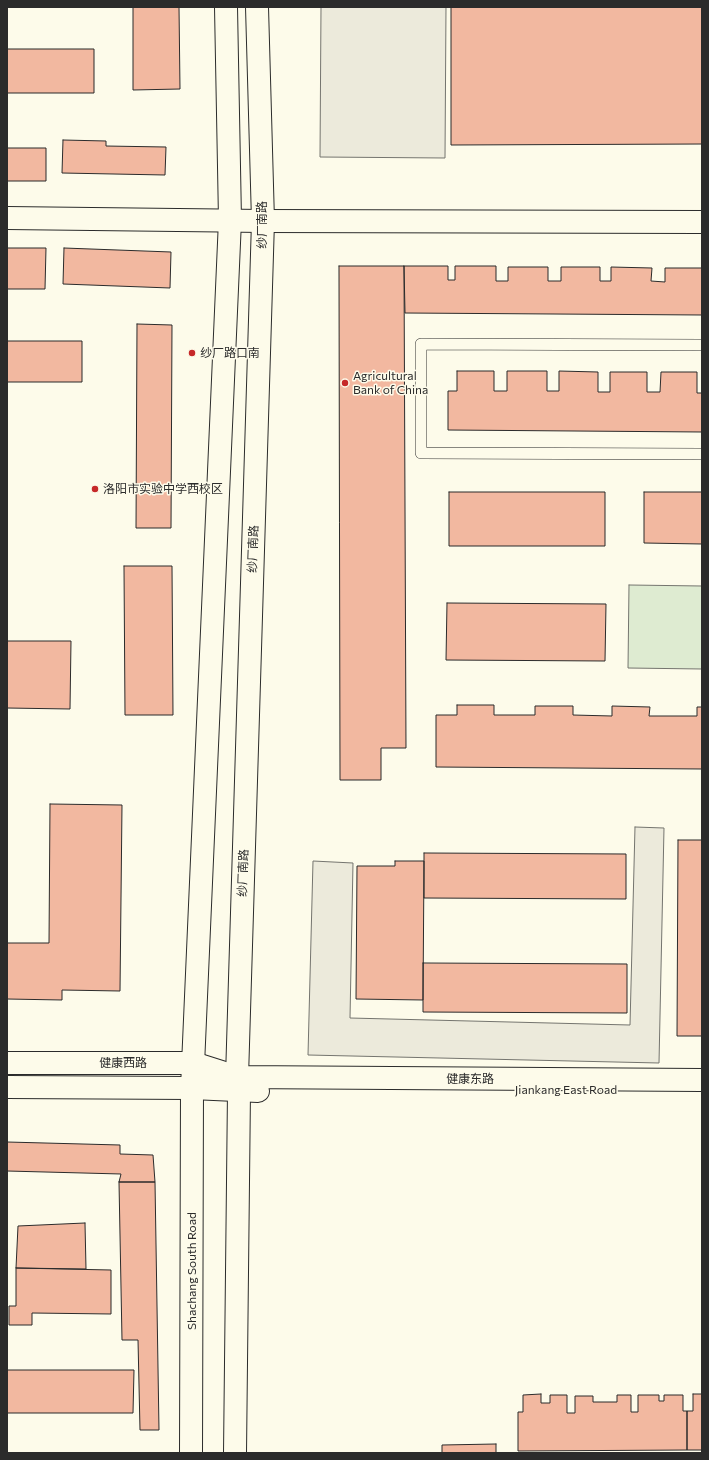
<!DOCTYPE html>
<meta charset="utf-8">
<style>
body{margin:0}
#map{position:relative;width:709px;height:1460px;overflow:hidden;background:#fdfbea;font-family:Commissioner,sans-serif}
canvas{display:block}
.frame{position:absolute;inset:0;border:8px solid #2b2b2b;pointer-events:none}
</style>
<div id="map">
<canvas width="709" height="1460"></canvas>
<div class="frame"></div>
</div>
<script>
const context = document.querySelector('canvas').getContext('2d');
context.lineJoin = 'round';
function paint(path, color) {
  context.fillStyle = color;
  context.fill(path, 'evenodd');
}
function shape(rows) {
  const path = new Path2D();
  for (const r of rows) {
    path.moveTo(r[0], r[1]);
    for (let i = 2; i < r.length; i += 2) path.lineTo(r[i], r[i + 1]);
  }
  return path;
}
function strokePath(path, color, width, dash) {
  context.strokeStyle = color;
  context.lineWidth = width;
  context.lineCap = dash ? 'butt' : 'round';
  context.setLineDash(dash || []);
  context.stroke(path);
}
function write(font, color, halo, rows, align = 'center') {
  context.font = font + ' Commissioner,"Noto Sans SC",sans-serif';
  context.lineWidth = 3;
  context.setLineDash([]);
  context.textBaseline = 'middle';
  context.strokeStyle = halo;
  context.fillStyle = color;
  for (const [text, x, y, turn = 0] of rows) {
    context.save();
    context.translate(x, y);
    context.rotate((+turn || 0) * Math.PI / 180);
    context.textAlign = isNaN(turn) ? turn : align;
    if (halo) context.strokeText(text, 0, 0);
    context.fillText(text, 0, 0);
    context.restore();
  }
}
const green = shape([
 [629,585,702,586,702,669,628,668,629,585]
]);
paint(green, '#deebd1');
strokePath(green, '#74746e', 1);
const parking = shape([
 [321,7,446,7,445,158,320,157,321,7],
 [635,827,664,828,659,1063,308,1055,313,861,353,863,350,1018,630,1025,635,827]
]);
paint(parking, '#eceadb');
strokePath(parking, '#74746e', 1);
const building = shape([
 [133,7,179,7,180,89,133,90,133,7],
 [451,7,702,7,702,144,451,145,451,7],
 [7,49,94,49,94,93,7,93,7,49],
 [63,140,106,141,106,146,166,147,165,175,62,173,63,140],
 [7,148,46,148,46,181,7,181,7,148],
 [7,248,46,248,45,289,7,289,7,248],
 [64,248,171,252,170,288,63,284,64,248],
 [339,266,404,266,406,748,381,748,381,780,340,780,339,266],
 [404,266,448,266,448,280,455,280,455,266,496,266,496,281,508,281,508,267,548,267,548,281,561,281,561,267,600,267,600,281,611,281,611,267,652,268,651,281,665,282,665,268,702,268,702,315,405,313,404,266],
 [137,324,172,325,171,528,136,528,137,324],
 [7,341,82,341,82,382,7,382,7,341],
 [457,371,494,371,494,391,507,391,507,371,547,371,547,391,559,391,559,371,598,372,598,392,610,392,610,372,647,372,647,392,660,392,661,372,697,372,697,393,702,393,702,432,448,430,448,391,457,391,457,371],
 [449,492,605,492,605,546,449,546,449,492],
 [644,492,702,492,702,544,644,543,644,492],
 [124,566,172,566,173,715,125,715,124,566],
 [447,603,606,604,605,661,446,660,447,603],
 [7,641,71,641,70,709,7,708,7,641],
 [457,705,494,705,494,715,535,715,535,706,573,706,573,715,612,716,612,706,650,707,649,716,697,716,697,707,702,707,702,769,436,767,436,715,457,715,457,705],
 [50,804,122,805,120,991,62,990,62,1000,7,999,7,943,49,943,50,804],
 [678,840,702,840,702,1036,677,1036,678,840],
 [424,853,626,854,626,899,424,898,424,853],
 [395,861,424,861,423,1000,356,999,357,866,395,866,395,861],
 [423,963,627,964,627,1013,423,1012,423,963],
 [7,1142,120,1145,120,1154,153,1155,155,1182,119,1182,121,1174,7,1171,7,1142],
 [119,1182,155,1182,159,1430,140,1430,138,1340,122,1340,119,1182],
 [85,1223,86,1269,16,1268,18,1226,85,1223],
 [16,1268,111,1270,111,1314,32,1313,32,1325,9,1325,9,1306,16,1306,16,1268],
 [7,1370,134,1370,133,1413,7,1413,7,1370],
 [541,1394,541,1403,550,1403,550,1395,567,1395,567,1413,575,1413,575,1396,593,1396,593,1402,617,1402,617,1395,631,1395,631,1412,638,1412,638,1395,659,1395,659,1401,664,1401,664,1395,683,1395,683,1411,687,1411,687,1450,518,1451,518,1412,523,1412,523,1395,541,1394],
 [693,1394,702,1394,702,1450,687,1450,687,1411,693,1411,693,1394],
 [496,1444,496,1453,442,1453,442,1445,496,1444]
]);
paint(building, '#f2b8a0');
strokePath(building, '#2b2b2b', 1);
const service = shape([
 [702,345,421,344,421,453,702,454]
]);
const minor = shape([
 [7,218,263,221,702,222]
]);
const tertiary = shape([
 [7,1063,193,1063,237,1077,702,1080],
 [7,1087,192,1088,258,1091]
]);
const secondary = shape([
 [191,1453,192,1088,230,220,226,7],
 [235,1453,239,1091,237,1077,263,221,257,7]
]);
strokePath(service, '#2b2b2b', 12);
strokePath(minor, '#2b2b2b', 24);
strokePath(tertiary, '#2b2b2b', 24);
strokePath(secondary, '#2b2b2b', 24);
strokePath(service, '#fdfbea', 11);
strokePath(minor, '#fdfbea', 22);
strokePath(tertiary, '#fdfbea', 22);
strokePath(secondary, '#fdfbea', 22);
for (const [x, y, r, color] of [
 [192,353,4,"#c62828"],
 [345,383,4,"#c62828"],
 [95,489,4,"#c62828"]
]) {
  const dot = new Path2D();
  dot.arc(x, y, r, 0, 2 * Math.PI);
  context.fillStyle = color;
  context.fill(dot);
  strokePath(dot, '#fdfbea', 1.5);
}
write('12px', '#2b2b2b', '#fdfbea', [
 ["纱厂南路",262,225,-90],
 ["纱厂南路",253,549,-88],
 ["纱厂南路",243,873,-88],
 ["健康西路",123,1063],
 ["健康东路",470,1079],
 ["Jiankang East Road",566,1090],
 ["Shachang South Road",192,1271,-90]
]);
write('12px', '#2b2b2b', '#fdfbea', [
 ["纱厂路口南",200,353],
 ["Agricultural",353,376],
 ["Bank of China",353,390],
 ["洛阳市实验中学西校区",103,489]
], 'left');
</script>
